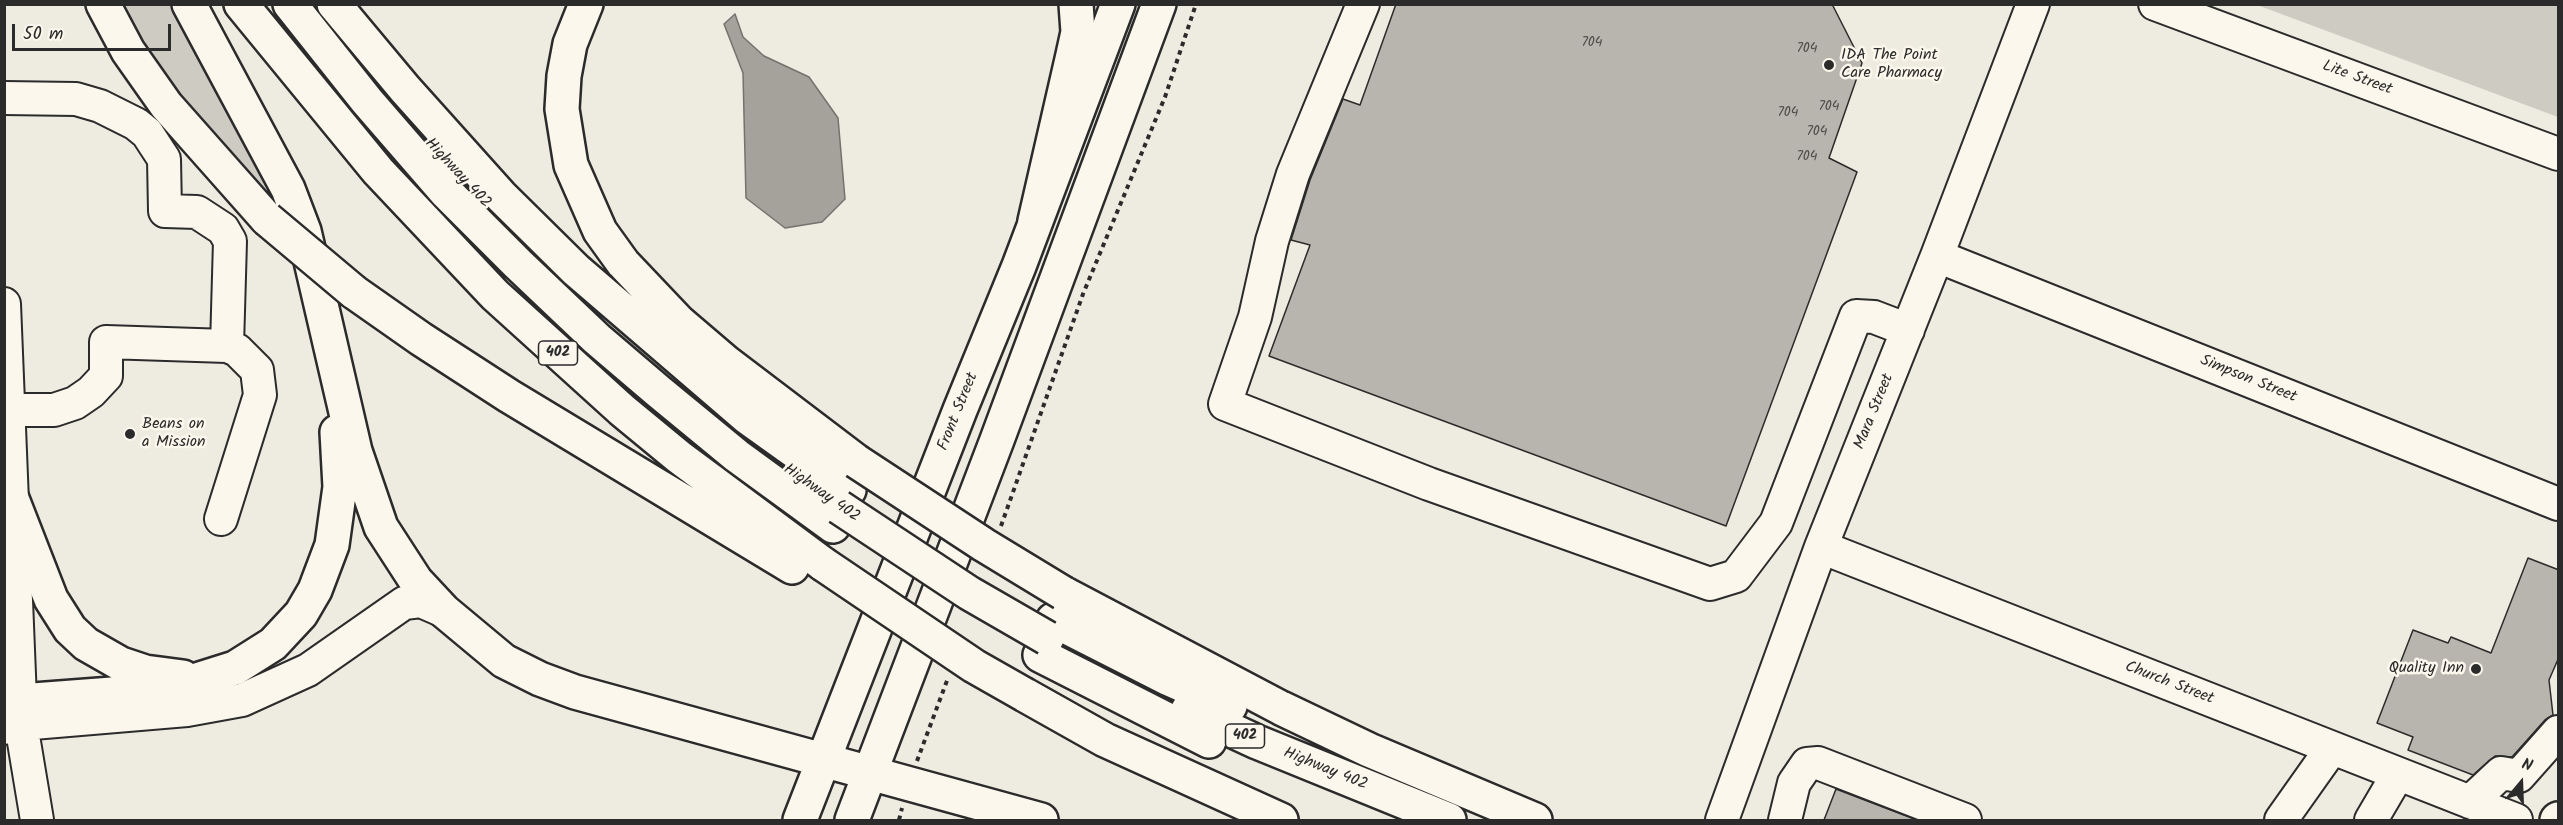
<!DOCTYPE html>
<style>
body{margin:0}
#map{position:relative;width:2563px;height:825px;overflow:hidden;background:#eeebe0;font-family:Kalam,sans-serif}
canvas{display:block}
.frame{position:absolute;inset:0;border:6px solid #2b2b2b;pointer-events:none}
.north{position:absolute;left:2491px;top:753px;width:60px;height:60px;-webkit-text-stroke:4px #fbf7ec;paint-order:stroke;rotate:19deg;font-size:16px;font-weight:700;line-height:24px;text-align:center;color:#2b2b2b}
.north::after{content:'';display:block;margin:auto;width:21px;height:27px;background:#2b2b2b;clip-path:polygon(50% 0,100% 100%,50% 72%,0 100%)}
.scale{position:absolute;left:12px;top:24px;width:159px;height:27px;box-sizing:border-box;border:3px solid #2b2b2b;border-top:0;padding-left:8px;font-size:18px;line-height:21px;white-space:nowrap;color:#2b2b2b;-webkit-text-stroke:4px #fbf7ec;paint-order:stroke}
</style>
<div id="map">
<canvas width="2563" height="825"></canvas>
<div class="frame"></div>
<div class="north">N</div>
<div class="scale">50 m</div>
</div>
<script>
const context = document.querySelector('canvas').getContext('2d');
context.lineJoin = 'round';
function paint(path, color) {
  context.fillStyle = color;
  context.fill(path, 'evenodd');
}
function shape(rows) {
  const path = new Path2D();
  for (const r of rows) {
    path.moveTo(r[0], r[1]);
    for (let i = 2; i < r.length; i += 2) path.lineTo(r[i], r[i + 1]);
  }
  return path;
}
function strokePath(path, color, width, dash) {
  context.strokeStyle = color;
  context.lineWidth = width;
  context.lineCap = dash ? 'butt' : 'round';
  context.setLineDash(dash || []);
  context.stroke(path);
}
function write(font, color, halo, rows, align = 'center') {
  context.font = font + ' Kalam,sans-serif';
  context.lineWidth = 5;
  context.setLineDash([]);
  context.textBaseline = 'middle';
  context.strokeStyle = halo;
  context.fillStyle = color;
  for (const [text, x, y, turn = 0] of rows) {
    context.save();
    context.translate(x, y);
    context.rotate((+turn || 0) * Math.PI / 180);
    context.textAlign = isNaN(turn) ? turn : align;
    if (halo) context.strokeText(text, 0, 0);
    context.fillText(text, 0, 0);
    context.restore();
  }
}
paint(shape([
 [117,5,169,5,267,190,261,193,161,77],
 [2257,5,2558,5,2558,117]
]), '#cecbc2');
const water = shape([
 [735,14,743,37,764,56,809,77,838,118,845,199,822,222,785,228,746,198,743,73,724,24,735,14]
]);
paint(water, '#a4a29a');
strokePath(water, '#74726e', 1.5);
const building = shape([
 [1396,4,1832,4,1862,63,1829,158,1857,172,1726,526,1269,356,1310,245,1291,240,1310,180,1343,99,1360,105,1396,4],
 [2528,558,2559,570,2559,657,2549,680,2553,715,2545,720,2512,757,2495,756,2473,775,2408,750,2413,737,2377,723,2413,630,2448,643,2451,637,2491,653,2528,558],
 [1836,789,1917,820,1824,820,1836,789]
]);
paint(building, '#b8b5ae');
strokePath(building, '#2b2b2b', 1.5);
const minor = shape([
 [1363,4,1293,174,1272,241,1255,317,1225,404,1429,484,1710,584,1736,576,1776,523,1856,316,1874,317,1908,330],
 [2155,4,2558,154],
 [4,98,76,99,100,106,136,124,147,133,164,159,165,211,197,212,223,229,230,241,227,346,106,342,106,376,91,392,75,403,54,410,9,410],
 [1937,256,2558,504],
 [4,304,21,724,37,820],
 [221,519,260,395,257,370,237,350,227,346],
 [1821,547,2516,820],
 [4,728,21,724,187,710,242,700,308,670,404,603,421,601,444,611],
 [2470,802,2501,773,2519,776,2558,732],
 [1722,820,1821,547,1937,256,2033,4],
 [1785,820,1794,783,1807,764,1818,763,1965,820],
 [2281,820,2332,748],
 [2371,820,2398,774]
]);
const major = shape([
 [800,820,960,410,1019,266,1118,4],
 [852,820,997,440,1159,4],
 [2557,820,2558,819]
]);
const highway = shape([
 [103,4,128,51,166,105,267,219],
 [189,4,288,189,304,231,355,451,381,527,416,581,444,611,504,661,540,679,575,692,1041,820],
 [241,4,378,171,495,295,622,410,679,457,823,564],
 [290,4,367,101,445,191,518,264,597,339,658,391,737,456,833,526],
 [334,4,405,89,501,196,576,270,747,417,849,490],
 [586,4,570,44,564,76,562,109,571,165,600,231,623,263,679,322,727,363,856,461],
 [1035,221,1073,55,1078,32,1076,4],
 [354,292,421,339,509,396,792,567],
 [12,499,51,599,70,629,86,644,121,664,145,672,183,677],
 [1063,593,1281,708,1369,750,1535,820],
 [1053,620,1169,679,1230,706],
 [1040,655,1209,741],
 [1025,695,1105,740,1281,820],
 [20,701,165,690,235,668,273,644,301,614,315,590,332,545,340,487,337,432],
 [1188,710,1257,742,1449,820]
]);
strokePath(minor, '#2b2b2b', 36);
strokePath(major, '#2b2b2b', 38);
strokePath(highway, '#2b2b2b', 38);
strokePath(shape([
 [1001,526,1083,294,1165,97,1196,4],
 [917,761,948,678],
 [899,820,902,808]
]), '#2b2b2b', 4, [4.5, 4.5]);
strokePath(minor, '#fbf7ec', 32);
strokePath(major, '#fbf7ec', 33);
strokePath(highway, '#fbf7ec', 33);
const highwayBridge = shape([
 [267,219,354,292],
 [856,461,984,545,1063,593],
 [839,507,969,593,1047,638],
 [823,564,974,666,1025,695]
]);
strokePath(highwayBridge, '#2b2b2b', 38, []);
strokePath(highwayBridge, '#fbf7ec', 33);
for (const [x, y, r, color] of [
 [1829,65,6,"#2b2b2b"],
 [130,434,6,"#2b2b2b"],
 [2476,669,6,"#2b2b2b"]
]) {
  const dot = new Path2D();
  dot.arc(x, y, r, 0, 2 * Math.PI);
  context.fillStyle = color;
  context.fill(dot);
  strokePath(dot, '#fbf7ec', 2);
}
write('14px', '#4e4e4c', null, [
 ["704",1592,44],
 ["704",1807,50],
 ["704",1829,108],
 ["704",1788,114],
 ["704",1817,133],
 ["704",1807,158]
]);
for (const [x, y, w] of [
 [558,353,39],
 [1245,736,39]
]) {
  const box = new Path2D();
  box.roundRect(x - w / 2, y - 12, w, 24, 4.5);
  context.fillStyle = '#fbf7ec';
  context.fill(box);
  strokePath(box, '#2b2b2b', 1.5);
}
write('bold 15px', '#2b2b2b', null, [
 ["402",558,353],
 ["402",1245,736]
]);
write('16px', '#2b2b2b', '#fbf7ec', [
 ["IDA The Point",1841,56],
 ["Care Pharmacy",1841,74],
 ["Beans on",142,425],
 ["a Mission",142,443],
 ["Quality Inn",2464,669,"right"]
], 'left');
write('16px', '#2b2b2b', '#fbf7ec', [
 ["Lite Street",2357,79,20],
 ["Highway 402",457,174,47],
 ["Simpson Street",2248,380,22],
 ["Front Street",959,412,-68],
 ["Mara Street",1875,412,-68],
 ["Highway 402",821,494,35],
 ["Church Street",2169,684,21],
 ["Highway 402",1325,770,22]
]);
</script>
